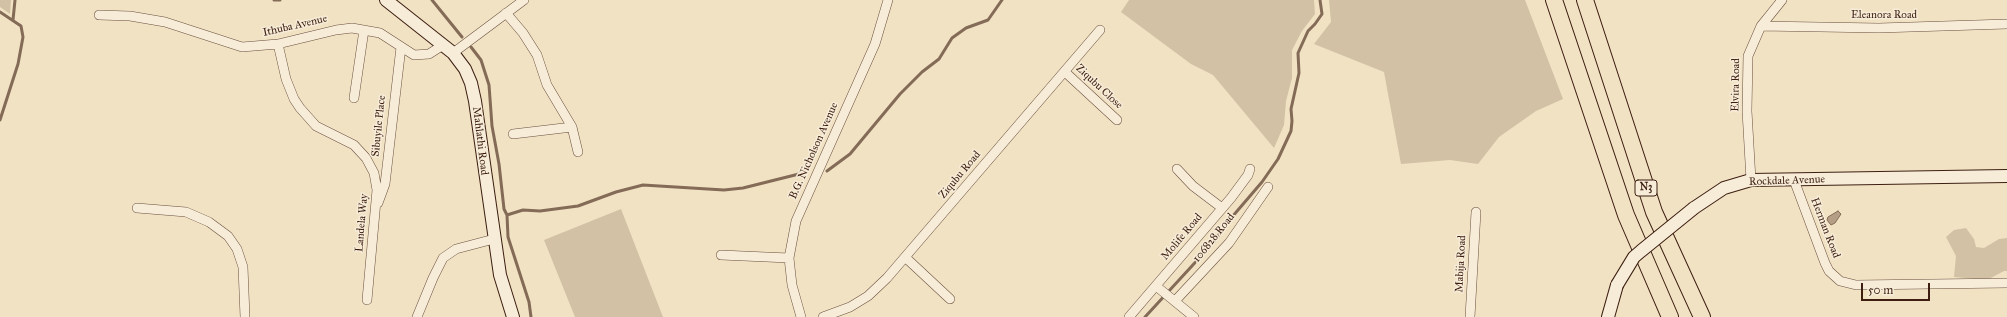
<!DOCTYPE html>
<style>
body{margin:0}
#map{position:relative;width:2007px;height:317px;overflow:hidden;background:#f1e2c3;font-family:"IM FELL Great Primer",serif}
canvas{display:block}
.scale{position:absolute;left:1861px;top:283px;width:69px;height:18px;box-sizing:border-box;border:2px solid #3d1e11;border-top:0;padding-left:5px;font-size:12px;line-height:14px;white-space:nowrap;color:#3d1e11;-webkit-text-stroke:3px #f6ecd8;paint-order:stroke}
</style>
<div id="map">
<canvas width="2007" height="317"></canvas>
<div class="scale">50 m</div>
</div>
<script>
const context = document.querySelector('canvas').getContext('2d');
context.lineJoin = 'round';
function paint(path, color) {
  context.fillStyle = color;
  context.fill(path, 'evenodd');
}
function shape(rows) {
  const path = new Path2D();
  for (const r of rows) {
    path.moveTo(r[0], r[1]);
    for (let i = 2; i < r.length; i += 2) path.lineTo(r[i], r[i + 1]);
  }
  return path;
}
function strokePath(path, color, width, dash) {
  context.strokeStyle = color;
  context.lineWidth = width;
  context.lineCap = dash ? 'butt' : 'round';
  context.setLineDash(dash || []);
  context.stroke(path);
}
function write(font, color, halo, rows, align = 'center') {
  context.font = font + ' "IM FELL Great Primer",serif';
  context.lineWidth = 3;
  context.setLineDash([]);
  context.textBaseline = 'middle';
  context.strokeStyle = halo;
  context.fillStyle = color;
  for (const [text, x, y, turn = 0] of rows) {
    context.save();
    context.translate(x, y);
    context.rotate((+turn || 0) * Math.PI / 180);
    context.textAlign = isNaN(turn) ? turn : align;
    if (halo) context.strokeText(text, 0, 0);
    context.fillText(text, 0, 0);
    context.restore();
  }
}
paint(shape([
 [0,0,11,0,10,14,0,7],
 [1129,0,1314,0,1315,14,1302,31,1292,50,1292,78,1286,101,1284,125,1274,148,1213,75,1191,64,1121,12],
 [1329,0,1525,0,1563,99,1536,111,1499,137,1478,164,1450,160,1401,164,1384,72,1314,44,1331,22],
 [621,209,663,317,575,317,544,240],
 [1966,228,1974,239,1976,247,1984,248,1999,239,2007,238,2007,271,2004,271,1987,280,1954,277,1956,256,1946,237,1954,230]
]), '#d2c1a5');
const water = shape([
 [1838,211,1841,214,1835,223,1831,225,1827,220,1828,217,1838,211]
]);
paint(water, '#b49f86');
strokePath(water, '#846b57', 1);
strokePath(shape([
 [274,0,280,0],
 [432,0,462,37],
 [0,12,21,26,23,37,18,64,0,120],
 [13,20,15,0],
 [471,47,481,60,489,85,492,126,499,164,504,209,507,215,508,237,529,302,531,317],
 [827,171,850,154,900,94,922,72,939,59,952,38,966,28,988,20,1002,0],
 [507,215,523,210,540,211,578,206,616,192,643,185,724,190,743,188,803,173],
 [1145,317,1214,242,1226,224,1262,182,1278,159,1291,131,1292,121,1291,109,1299,73,1298,53,1308,31,1315,24,1322,14,1320,0]
]), '#846b57', 3);
const street = shape([
 [506,13,523,33,537,55,547,85,572,127,578,152],
 [99,15,130,16,165,22,242,47,278,44,336,30,352,28,380,33,414,55,429,54,443,45],
 [1761,26,1879,28,2007,24],
 [278,44,286,79,294,99,300,108,316,126,354,145,366,158,374,173,377,190,367,300],
 [453,53,524,0],
 [1065,72,1117,120],
 [354,98,364,30],
 [513,134,572,127],
 [1177,169,1193,186,1222,208],
 [1751,180,1747,111,1748,56,1761,26,1782,0],
 [1794,180,1825,263,1829,271,1840,281,1856,285,2007,283],
 [378,203,385,184,401,47],
 [137,208,186,212,209,222,228,236,237,249,243,267,245,317],
 [721,255,789,258],
 [905,257,950,299],
 [1156,286,1194,317],
 [1175,301,1229,243,1268,187],
 [417,317,433,278,443,258,456,249,494,239],
 [801,317,792,285,789,258,796,221,875,44,888,0],
 [823,317,850,307,868,296,887,278,1100,30],
 [1129,317,1231,198,1248,175,1250,169],
 [1470,317,1476,212]
]);
const secondary = shape([
 [386,0,453,53,465,69,471,83,475,101,500,275,513,317],
 [1694,208,1724,188,1751,180,2007,176],
 [1608,317,1617,285]
]);
const highway = shape([
 [1554,0,1626,215,1670,317],
 [1585,0,1654,212,1702,317]
]);
strokePath(street, '#6a4f3e', 10);
strokePath(secondary, '#3d1e11', 14);
strokePath(highway, '#3d1e11', 18);
strokePath(street, '#f6ecd8', 9);
strokePath(secondary, '#f6ecd8', 12);
strokePath(highway, '#f1e2c3', 16);
const secondaryBridge = shape([
 [1617,285,1634,257,1641,251,1694,208]
]);
strokePath(secondaryBridge, '#3d1e11', 14, []);
strokePath(secondaryBridge, '#f6ecd8', 12);
for (const [x, y, w] of [
 [1646,188,22]
]) {
  const box = new Path2D();
  box.roundRect(x - w / 2, y - 8, w, 16, 3);
  context.fillStyle = '#f6ecd8';
  context.fill(box);
  strokePath(box, '#3d1e11', 1);
}
write('bold 10px', '#3d1e11', null, [
 ["N3",1646,188]
]);
write('11px', '#3d1e11', '#f6ecd8', [
 ["Eleanora Road",1884,15],
 ["Ithuba Avenue",295,26,-13],
 ["Elvira Road",1736,85,-89],
 ["Ziqubu Close",1099,87,43],
 ["Sibuyile Place",379,126,-84],
 ["Mahlathi Road",480,141,83],
 ["B.G. Nicholson Avenue",814,151,-66],
 ["Ziqubu Road",960,175,-50],
 ["Rockdale Avenue",1787,181,-2],
 ["Landela Way",362,223,-85],
 ["Herman Road",1825,228,69],
 ["Molife Road",1182,237,-50],
 ["106828 Road",1214,238,-51],
 ["Mabija Road",1461,264,-87]
]);
</script>
